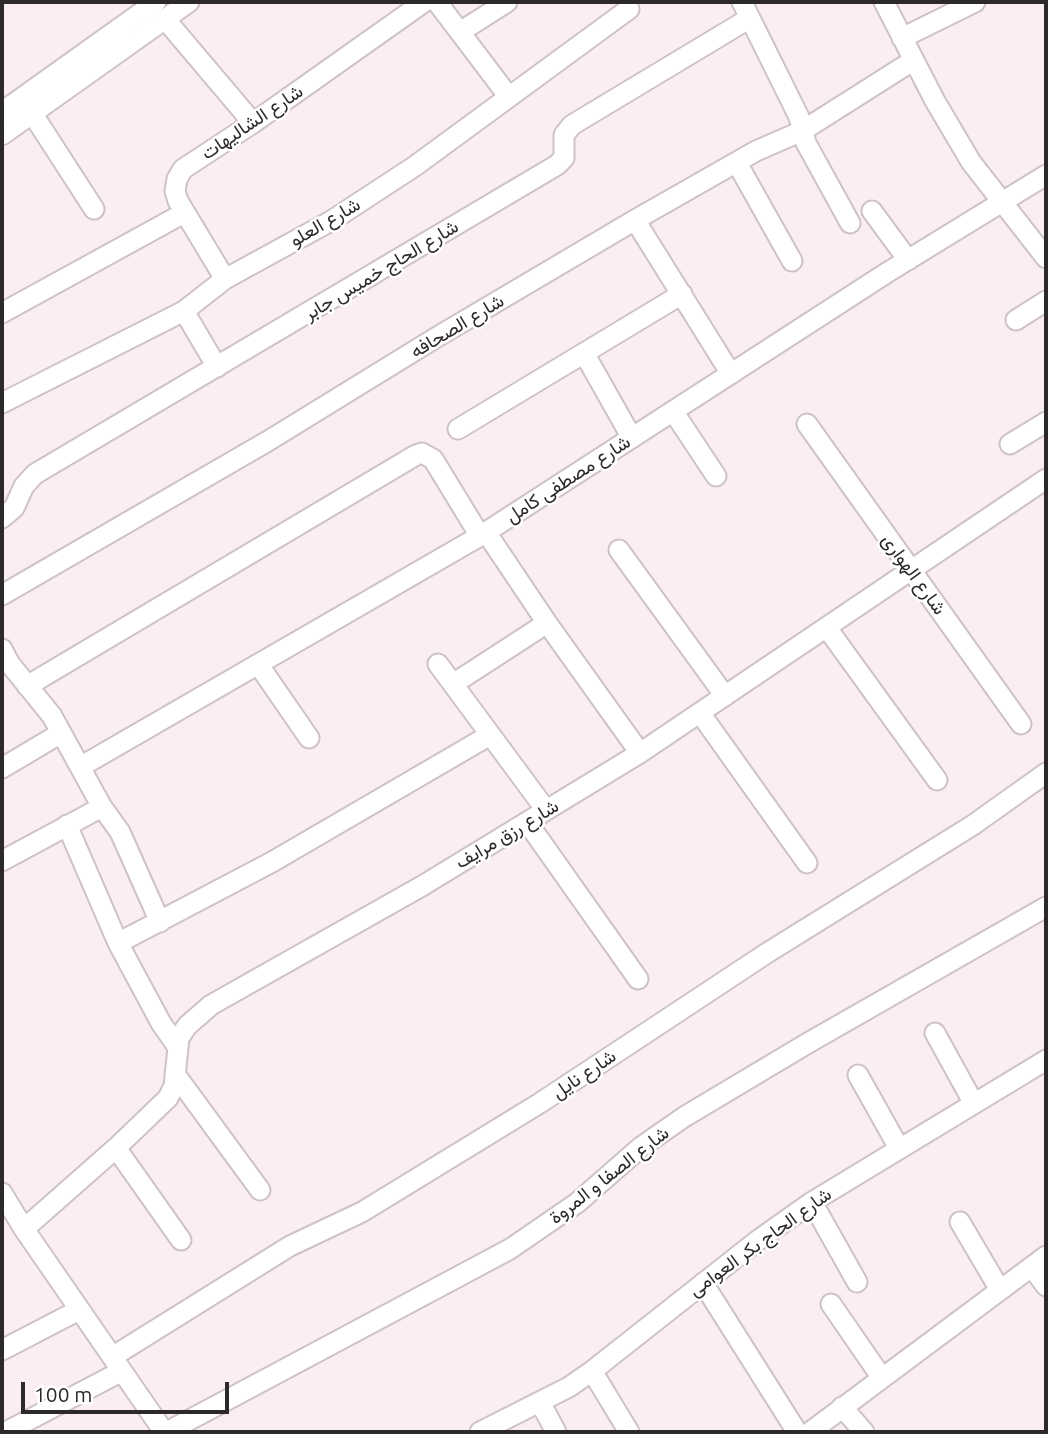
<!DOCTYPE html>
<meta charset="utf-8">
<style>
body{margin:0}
#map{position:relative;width:1048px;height:1434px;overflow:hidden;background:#fbeef3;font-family:Ubuntu,sans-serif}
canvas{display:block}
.frame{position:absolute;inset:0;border:4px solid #2d282a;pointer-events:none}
.scale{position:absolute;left:21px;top:1382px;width:208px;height:32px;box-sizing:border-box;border:4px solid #2d282a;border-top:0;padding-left:9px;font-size:21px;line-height:24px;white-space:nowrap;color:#2d282a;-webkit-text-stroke:5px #fff;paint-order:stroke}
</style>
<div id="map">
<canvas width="1048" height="1434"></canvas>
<div class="frame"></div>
<div class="scale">100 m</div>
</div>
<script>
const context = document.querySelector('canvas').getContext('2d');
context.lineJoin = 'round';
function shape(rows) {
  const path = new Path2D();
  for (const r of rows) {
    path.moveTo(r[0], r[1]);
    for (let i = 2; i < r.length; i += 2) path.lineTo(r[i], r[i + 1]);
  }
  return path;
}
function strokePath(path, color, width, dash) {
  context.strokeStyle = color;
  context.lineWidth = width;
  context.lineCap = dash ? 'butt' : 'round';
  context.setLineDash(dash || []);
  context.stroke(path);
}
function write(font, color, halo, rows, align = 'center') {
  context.font = font + ' Ubuntu,Vazirmatn,sans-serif';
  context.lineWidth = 5;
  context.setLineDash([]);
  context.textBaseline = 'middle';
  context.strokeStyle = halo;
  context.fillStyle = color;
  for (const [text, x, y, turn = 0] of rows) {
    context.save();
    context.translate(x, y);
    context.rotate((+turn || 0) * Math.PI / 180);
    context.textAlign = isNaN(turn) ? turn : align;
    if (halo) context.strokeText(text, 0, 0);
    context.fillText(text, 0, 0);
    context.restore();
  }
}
const minor = shape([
 [437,2,509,97],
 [742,2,799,117,806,143,850,223],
 [884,2,935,101,971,162,1046,258],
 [165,19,253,123],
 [460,32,507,2],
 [902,38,975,2],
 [2,112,156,2],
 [32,113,94,209],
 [2,135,189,2],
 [737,163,792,261],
 [872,211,908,260],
 [635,220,731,374],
 [225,279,178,201,175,191,177,179,183,169,253,123,424,2],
 [184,311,217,367],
 [2,313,184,213],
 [1016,320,1046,301],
 [584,353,632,438],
 [2,403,184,311,225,279,331,221,415,166,629,9],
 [673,411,716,476],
 [807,424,1021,724],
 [458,429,682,294],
 [1010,444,1046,422],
 [2,518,14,508,24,486,35,474,557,165,564,158,564,135,572,125,750,18],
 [486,532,547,623,640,753],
 [619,550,725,696],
 [2,595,268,441,437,337,635,220,756,151,802,131,914,60],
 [827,628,937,780],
 [2,649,10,664,52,716,102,807,120,832,160,922],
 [258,664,309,738],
 [438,664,546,810],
 [453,684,547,623],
 [27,686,416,455,422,453,433,459,480,536],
 [700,713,807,863],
 [80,767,480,536,888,272,1046,175],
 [2,768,61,733],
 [527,822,638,979],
 [67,825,118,943,161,1023,177,1046],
 [2,861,102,807],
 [118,943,272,862,490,735],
 [935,1033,973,1102],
 [175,1074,260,1190],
 [858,1075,899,1148],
 [116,1148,181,1240],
 [2,1193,24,1229,164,1432],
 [812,1202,857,1282],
 [960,1222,1000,1290],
 [24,1229,116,1148,168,1098,174,1086,179,1038,187,1026,211,1005,422,886,640,753,1046,479],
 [1032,1267,1046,1286],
 [703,1283,797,1432],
 [831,1304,882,1378],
 [2,1350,79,1310],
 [112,1357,290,1246,362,1212,540,1103,767,953,973,825,1046,773],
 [592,1371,629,1432],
 [540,1402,556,1432],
 [842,1407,864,1432],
 [6,1432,122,1371],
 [167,1432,510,1249,577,1203,641,1147,684,1117,808,1043,1046,907],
 [480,1432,569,1387,592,1371,757,1241,812,1202,1046,1060],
 [810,1432,1046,1256]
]);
strokePath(minor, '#cfc2c7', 23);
strokePath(minor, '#fff', 19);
write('19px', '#2d282a', '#fff', [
 ["شارع الشاليهات",252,122,-34],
 ["شارع العلو",325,222,-30],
 ["شارع الحاج خميس جابر",381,270,-31],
 ["شارع الصحافه",457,326,-31],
 ["شارع مصطفى كامل",568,479,-33],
 ["شارع الهوارى",914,574,54],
 ["شارع رزق مرايف",507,834,-31],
 ["شارع نايل",584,1074,-34],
 ["شارع الصفا و المروة",609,1175,-38],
 ["شارع الحاج بكر العوامى",760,1242,-36]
]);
</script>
